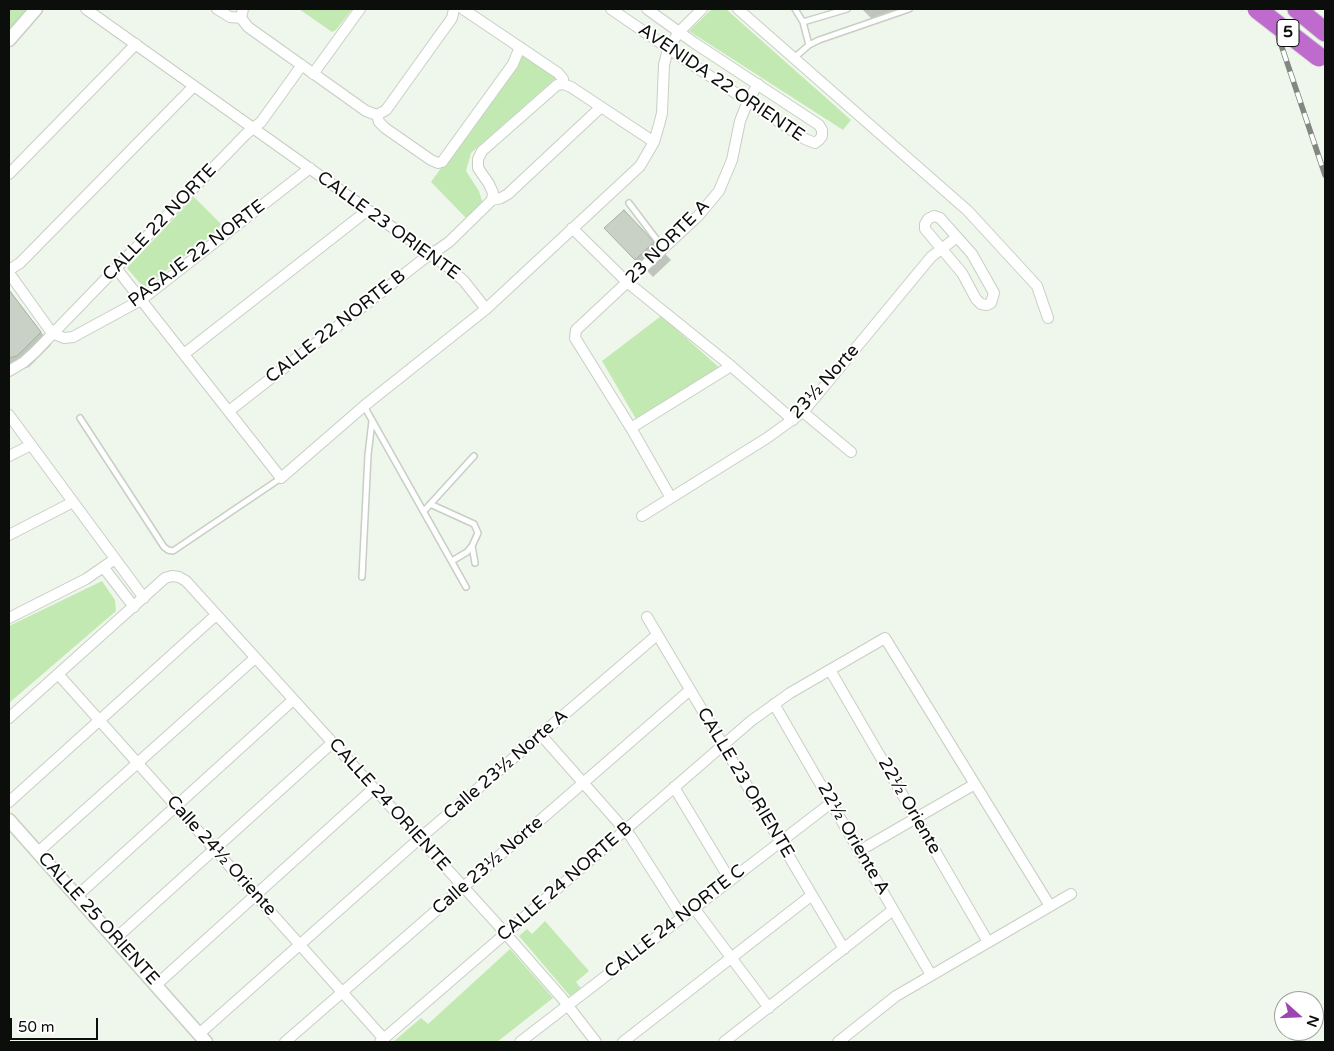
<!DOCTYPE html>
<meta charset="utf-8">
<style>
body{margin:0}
#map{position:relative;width:1334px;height:1051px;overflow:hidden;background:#eff7ec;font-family:"Varela Round",sans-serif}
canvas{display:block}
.frame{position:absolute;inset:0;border:10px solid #0b0e0a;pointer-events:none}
.north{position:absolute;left:1274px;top:991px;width:50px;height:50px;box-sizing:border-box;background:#fff;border:1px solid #9d9f9d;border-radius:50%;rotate:110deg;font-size:14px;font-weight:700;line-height:20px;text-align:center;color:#0b0e0a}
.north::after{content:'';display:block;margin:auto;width:18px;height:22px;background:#9f45b0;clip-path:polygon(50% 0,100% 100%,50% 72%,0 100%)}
.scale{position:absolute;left:10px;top:1018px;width:88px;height:22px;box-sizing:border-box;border:2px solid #0b0e0a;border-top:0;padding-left:6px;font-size:15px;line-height:18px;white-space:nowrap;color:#0b0e0a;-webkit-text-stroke:4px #fff;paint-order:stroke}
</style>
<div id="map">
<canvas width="1334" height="1051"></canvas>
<div class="frame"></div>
<div class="north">N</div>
<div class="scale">50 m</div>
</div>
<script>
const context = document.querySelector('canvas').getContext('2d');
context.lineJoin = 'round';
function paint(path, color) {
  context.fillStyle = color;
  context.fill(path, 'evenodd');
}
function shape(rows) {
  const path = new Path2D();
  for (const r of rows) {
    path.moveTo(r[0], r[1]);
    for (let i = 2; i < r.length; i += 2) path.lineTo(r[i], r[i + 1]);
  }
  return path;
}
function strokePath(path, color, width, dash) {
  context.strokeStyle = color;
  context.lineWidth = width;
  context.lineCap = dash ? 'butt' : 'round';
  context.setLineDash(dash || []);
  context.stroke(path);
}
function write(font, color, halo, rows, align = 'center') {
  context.font = font + ' "Varela Round",sans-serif';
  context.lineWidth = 4;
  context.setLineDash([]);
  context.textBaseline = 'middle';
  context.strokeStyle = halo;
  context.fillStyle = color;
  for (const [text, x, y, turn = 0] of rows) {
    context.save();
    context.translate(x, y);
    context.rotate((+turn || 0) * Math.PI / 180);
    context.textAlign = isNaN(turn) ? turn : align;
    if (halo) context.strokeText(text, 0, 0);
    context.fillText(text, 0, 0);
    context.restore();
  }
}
paint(shape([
 [9,9,26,9,9,30],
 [299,9,352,9,336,30,332,32],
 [712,9,726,9,851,120,843,130,689,31],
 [522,55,556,78,471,153,466,171,479,191,483,204,466,218,431,182],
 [194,197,223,226,144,288,127,268],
 [661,316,721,369,636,419,602,361],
 [102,581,115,600,116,611,9,703,9,626],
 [545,921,589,971,576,982,581,988,570,996,519,936,527,929,532,934],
 [510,949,553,998,497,1042,393,1042,421,1018,428,1024]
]), '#c3e9b3');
paint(shape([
 [862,9,914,9,875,22],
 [606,228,641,229,671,260,653,277],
 [9,290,51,345,29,367,9,374]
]), '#0003');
const building = shape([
 [624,210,654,242,635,260,604,228,624,210],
 [9,290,41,332,17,356,9,358,9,290]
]);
paint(building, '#c9d1c6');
strokePath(building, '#a7afa4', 1);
const service = shape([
 [795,9,803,22,847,9],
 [803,22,809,45],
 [794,58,809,45,819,40,909,9],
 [629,203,663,248],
 [364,406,466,587],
 [80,418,164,547,168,550,173,551,281,478],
 [430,504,474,524,478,533,472,546,475,563],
 [424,511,474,456],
 [452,561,467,552,472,546],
 [362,577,368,455,372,421]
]);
const minor = shape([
 [86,9,448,267,464,281,486,309],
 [217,9,230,17,241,18],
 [463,9,558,73,563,79,563,84],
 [611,9,684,59,805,139,815,143,819,140,822,136,822,130,819,125,693,42,647,9],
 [738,9,968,211,1037,286,1048,318],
 [241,18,248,27,366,111,377,115],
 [241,18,243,9],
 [313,74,360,9],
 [377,115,379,122,385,128,431,160,438,163,442,162,513,64,520,47],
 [377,115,386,110,452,18,454,9],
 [9,174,136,44],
 [492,200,493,193,489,184,478,168,478,159,482,151,557,85,563,84,571,87,654,142],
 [934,216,940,218,972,254,994,293,991,303,987,305,981,304,976,299,962,273,925,229,925,224,928,219,934,216],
 [572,228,627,282,731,366,793,420],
 [116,268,281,478,364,406,486,309,640,166,654,142,659,125,662,113,664,65,668,49,679,32,702,9],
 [9,270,20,263,194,86],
 [9,273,52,333],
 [52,333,64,338,73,337,141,300,310,168],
 [184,354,368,210],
 [9,371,24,362,35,352,246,134,261,122,302,65],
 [229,411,430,254,439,249,449,242,492,200,501,198,508,194,601,107],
 [803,412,851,452],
 [9,415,144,598],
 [631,428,731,366],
 [9,456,31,445],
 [671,498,631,428,575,338,576,330,699,215,719,191,732,160,740,121,748,101,758,84],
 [642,516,767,438,803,412,931,257,957,237],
 [9,535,73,502],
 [104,568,134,607],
 [647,617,844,949],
 [9,618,86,579,115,559],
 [830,670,988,942],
 [58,674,384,1039],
 [774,704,931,975],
 [9,718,165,578,172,576,179,577,186,581,498,925,562,998,596,1042],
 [541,735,631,837,682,917],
 [674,787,730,880],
 [9,802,216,615],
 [859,851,975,784],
 [38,852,255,658],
 [77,896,293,700],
 [694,908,769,1008],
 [115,939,332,743],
 [156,985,373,789],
 [199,1034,419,839,657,635],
 [285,1042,690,690],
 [380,1042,751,721,790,693,885,638,1050,906],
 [520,1042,831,803],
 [623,1042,812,895],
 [724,1042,893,910],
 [838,1042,896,996,1071,894]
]);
const tertiary = shape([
 [9,40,36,9],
 [9,820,206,1042]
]);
const motorway = shape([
 [1297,9,1325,32]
]);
strokePath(service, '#c7cfc4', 8);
strokePath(minor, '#c7cfc4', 12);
strokePath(tertiary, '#c7cfc4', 15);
strokePath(motorway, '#d3d4d3', 21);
strokePath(service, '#fff', 5);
strokePath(minor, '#fff', 10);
strokePath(tertiary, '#fff', 12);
strokePath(motorway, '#be6bcd', 19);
const rail = shape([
 [1269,9,1325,175]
]);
strokePath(rail, '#828880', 5.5);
strokePath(rail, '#fff', 4, [11]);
const motorwayBridge = shape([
 [1257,9,1319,57]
]);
strokePath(motorwayBridge, '#d3d4d3', 21, []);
strokePath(motorwayBridge, '#be6bcd', 19);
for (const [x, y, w] of [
 [1288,33,22]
]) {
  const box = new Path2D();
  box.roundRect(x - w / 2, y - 13.5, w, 27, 4);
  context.fillStyle = '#fff';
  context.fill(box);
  strokePath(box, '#0b0e0a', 1);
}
write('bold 16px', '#0b0e0a', null, [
 ["5",1288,33]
]);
write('18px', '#0b0e0a', '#fff', [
 ["AVENIDA 22 ORIENTE",721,83,34],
 ["CALLE 22 NORTE",160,223,-46],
 ["CALLE 23 ORIENTE",388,226,36],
 ["23 NORTE A",668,242,-45],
 ["PASAJE 22 NORTE",197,254,-37],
 ["CALLE 22 NORTE B",336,327,-38],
 ["23½ Norte",825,382,-48],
 ["Calle 23½ Norte A",506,765,-41],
 ["CALLE 23 ORIENTE",745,783,59],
 ["CALLE 24 ORIENTE",389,805,48],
 ["22½ Oriente",909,806,60],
 ["22½ Oriente A",853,839,60],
 ["Calle 24½ Oriente",221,856,48],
 ["Calle 23½ Norte",488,866,-41],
 ["CALLE 24 NORTE B",565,882,-41],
 ["CALLE 25 ORIENTE",98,919,48],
 ["CALLE 24 NORTE C",675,922,-38]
]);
</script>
